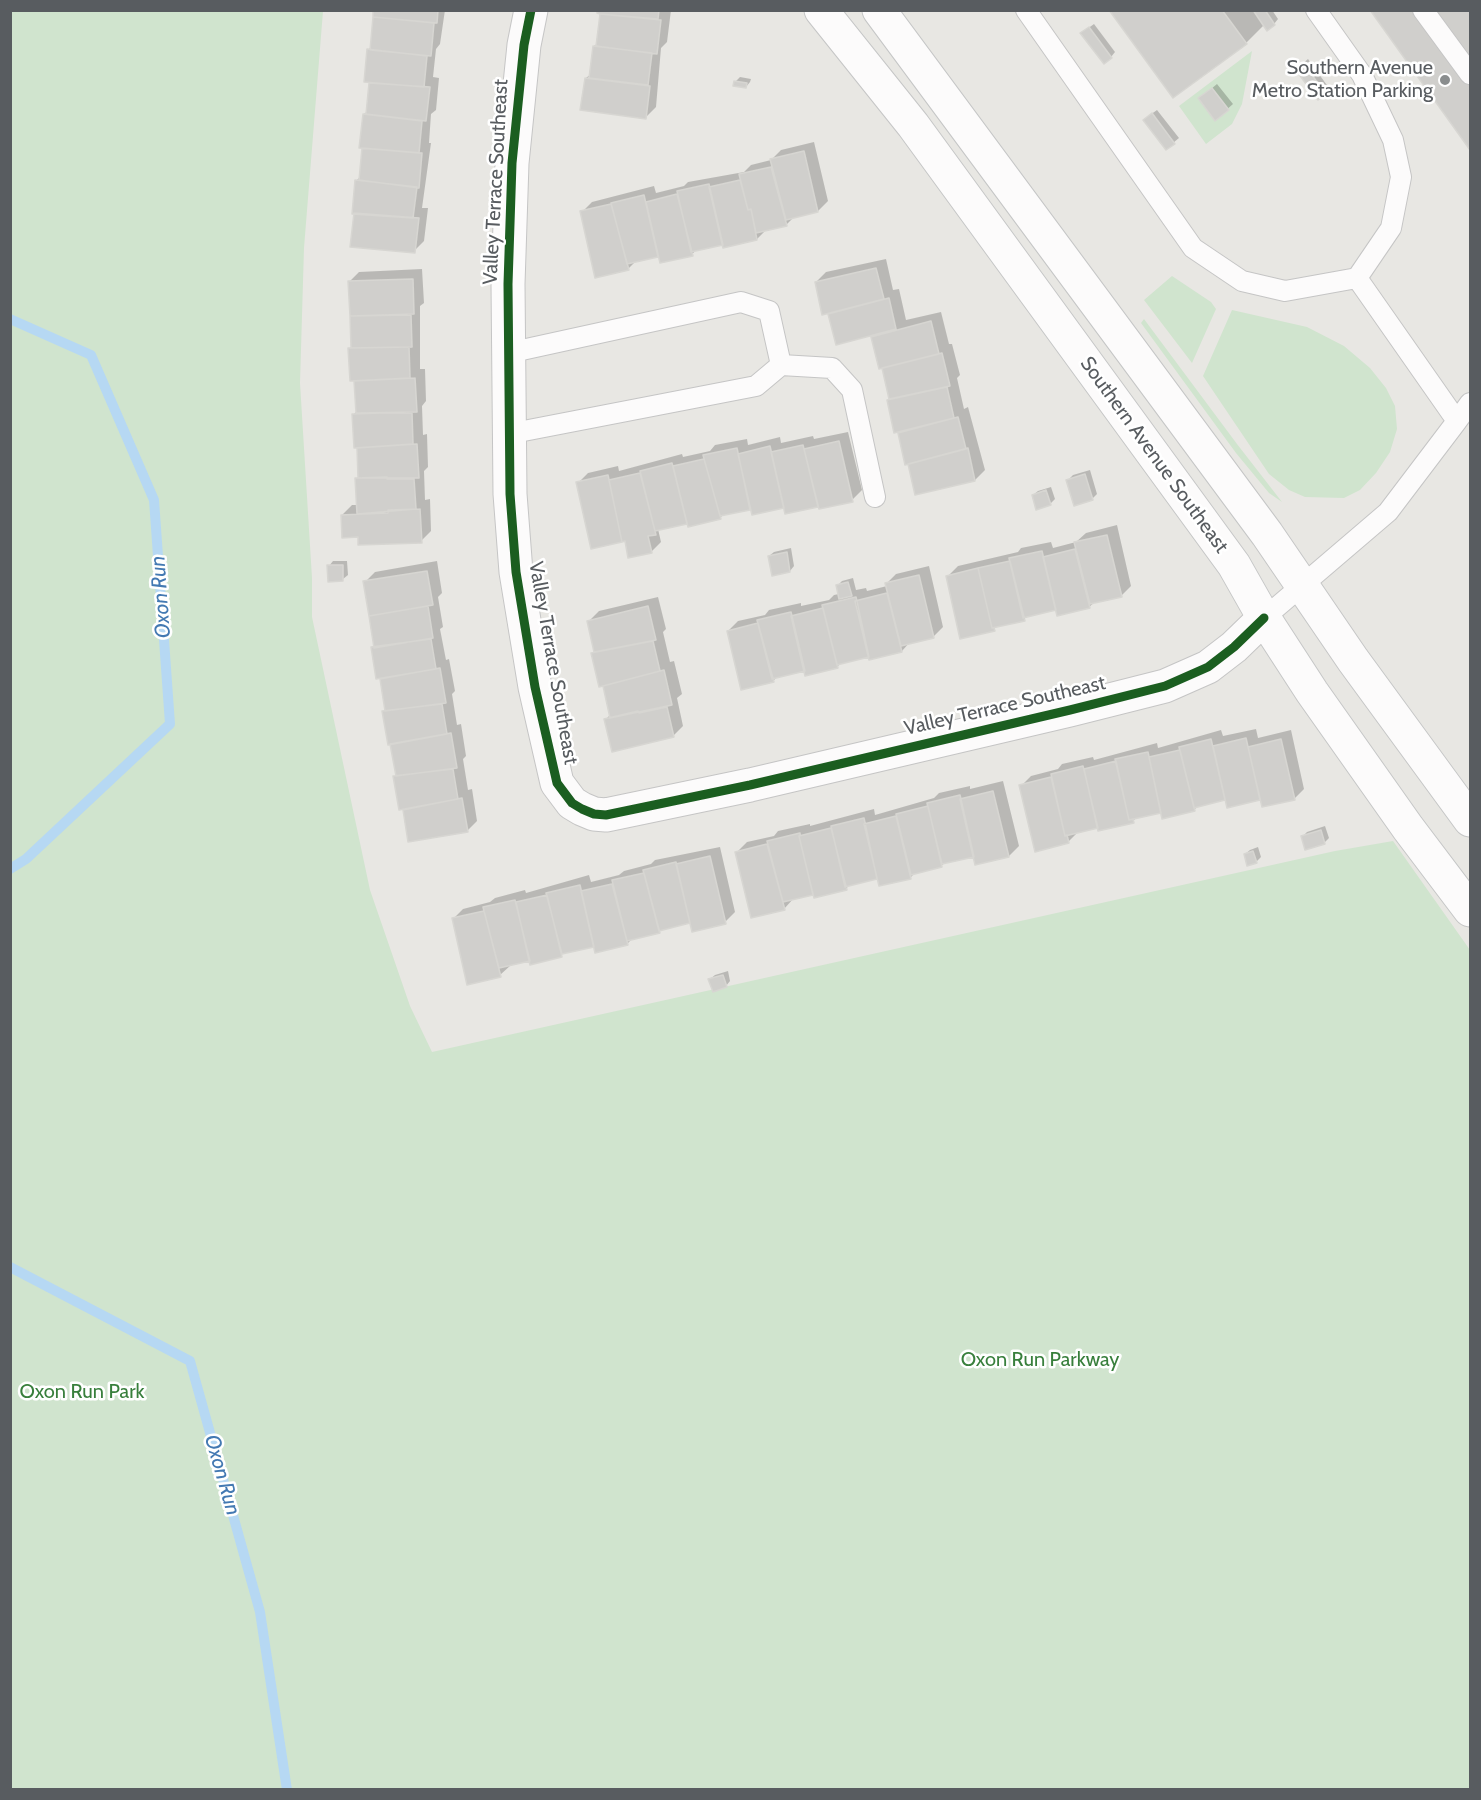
<!DOCTYPE html>
<style>
body{margin:0}
#map{position:relative;width:1481px;height:1800px;overflow:hidden;background:#e8e7e3;font-family:Cabin,sans-serif}
canvas{display:block}
.frame{position:absolute;inset:0;border:12px solid #585c60;pointer-events:none}
</style>
<div id="map">
<canvas width="1481" height="1800"></canvas>
<div class="frame"></div>
</div>
<script>
const context = document.querySelector('canvas').getContext('2d');
context.lineJoin = 'round';
function paint(path, color) {
  context.fillStyle = color;
  context.fill(path, 'evenodd');
}
function shape(rows) {
  const path = new Path2D();
  for (const r of rows) {
    path.moveTo(r[0], r[1]);
    for (let i = 2; i < r.length; i += 2) path.lineTo(r[i], r[i + 1]);
  }
  return path;
}
function strokePath(path, color, width, dash) {
  context.strokeStyle = color;
  context.lineWidth = width;
  context.lineCap = dash ? 'butt' : 'round';
  context.setLineDash(dash || []);
  context.stroke(path);
}
function write(font, color, halo, rows, align = 'center') {
  context.font = font + ' Cabin,sans-serif';
  context.lineWidth = 5;
  context.setLineDash([]);
  context.textBaseline = 'middle';
  context.strokeStyle = halo;
  context.fillStyle = color;
  for (const [text, x, y, turn = 0] of rows) {
    context.save();
    context.translate(x, y);
    context.rotate((+turn || 0) * Math.PI / 180);
    context.textAlign = isNaN(turn) ? turn : align;
    if (halo) context.strokeText(text, 0, 0);
    context.fillText(text, 0, 0);
    context.restore();
  }
}
paint(shape([
 [11,11,323,11,304,248,300,383,312,578,312,617,370,890,410,1006,432,1052,1335,851,1393,841,1470,950,1470,1789,11,1789],
 [1252,51,1242,104,1232,124,1206,144,1179,106],
 [1172,276,1211,302,1216,309,1192,363,1144,300],
 [1232,310,1307,327,1344,346,1370,368,1386,388,1395,406,1397,429,1390,452,1376,473,1360,490,1344,498,1305,497,1289,490,1269,474,1203,376],
 [1144,319,1237,444,1282,502,1269,493,1236,453,1141,323]
]), '#d0e4ce');
paint(shape([
 [375,10,445,10,440,44,436,49,433,77,439,78,436,110,431,114,429,143,431,143,422,208,428,208,424,241,414,251,357,180,361,176,364,114,368,111,371,82,368,50,372,47],
 [599,10,671,10,667,42,661,48,656,107,646,117,586,78,591,74,594,46,598,43,602,12],
 [1111,10,1272,10,1278,19,1274,24,1265,24,1246,43],
 [1372,10,1470,10,1470,148],
 [1094,24,1115,52,1111,57,1087,29],
 [1308,59,1329,88,1325,93,1301,65],
 [740,77,751,79,750,82,746,87,735,82],
 [1217,84,1233,104,1216,119,1205,94],
 [1157,110,1179,138,1167,148,1150,115],
 [814,142,828,201,818,211,795,216,786,225,767,229,757,239,698,249,692,254,659,255,636,261,628,269,582,212,592,202,654,186,656,193,684,186,688,182,744,172,751,165,771,160,781,150],
 [886,259,893,290,899,289,906,320,941,312,949,344,952,344,960,375,957,378,964,409,968,407,985,470,975,480,906,463,899,431,896,432,883,366,880,367,873,335,837,343,830,312,816,282,826,272],
 [422,269,424,303,420,306,420,369,425,369,426,401,422,406,423,435,427,434,428,467,424,471,425,500,430,499,431,531,421,541,342,515,352,505,359,505,358,446,354,414,357,411,356,380,350,349,352,346,349,282,359,272],
 [848,432,862,490,852,500,786,513,785,506,751,508,724,514,720,518,658,529,661,542,651,552,626,539,578,483,588,473,618,466,619,471,682,454,683,457,710,451,715,445,747,439,748,445,780,437,781,443,813,436,814,439],
 [1090,470,1097,494,1093,498,1075,504,1068,480,1073,475],
 [1051,487,1055,499,1050,504,1033,495,1038,491],
 [1117,525,1131,586,1121,596,1095,602,1089,607,1057,608,1029,615,1024,619,998,625,994,629,961,637,948,576,958,566,1018,552,1021,548,1051,542,1053,548,1076,542,1086,533],
 [791,548,794,566,790,571,769,556,774,552],
 [333,561,347,561,348,575,343,579,329,566],
 [437,561,442,593,438,597,443,627,440,629,446,660,449,659,455,691,452,694,457,725,461,724,466,756,463,759,468,790,472,789,477,821,467,831,409,840,381,677,372,647,375,645,365,582,375,572],
 [929,566,943,627,933,637,910,642,902,651,870,655,842,662,837,667,806,670,778,676,773,681,728,631,738,621,765,615,769,610,801,603,801,606,829,600,834,595,839,594,837,586,842,581,853,578,856,590,866,588,867,591,887,586,886,584,896,574],
 [658,597,666,629,663,632,670,662,674,661,682,694,677,698,683,726,673,736,606,719,611,714,604,685,593,654,596,651,589,621,599,611],
 [1256,729,1258,738,1291,730,1304,789,1294,799,1261,798,1228,806,1227,798,1199,805,1194,810,1162,811,1138,816,1133,821,1078,832,1068,842,1021,786,1031,776,1058,769,1062,764,1093,757,1094,760,1157,743,1158,748,1221,730,1223,736],
 [1003,781,1019,846,1009,856,975,855,946,862,941,866,915,873,911,877,878,878,850,884,846,889,794,898,784,909,737,852,747,842,774,836,778,831,810,824,810,826,874,809,875,815,934,798,939,793,970,786,970,789],
 [1325,826,1329,838,1324,843,1302,837,1307,832],
 [720,847,735,912,725,922,691,921,633,938,627,944,595,945,565,952,561,955,531,959,511,965,500,975,453,919,463,909,490,902,495,898,525,890,526,893,589,875,591,882,619,875,624,871,651,864,655,860],
 [1258,847,1261,857,1256,862,1245,854,1250,850],
 [728,971,730,981,726,986,710,979,715,975]
]), '#0003');
strokePath(shape([
 [10,319,91,355,154,500,170,724,26,859,10,869],
 [10,1267,190,1361,260,1612,287,1790]
]), '#b6d8f3', 10);
const building = shape([
 [373,10,438,10,437,23,373,17,373,10],
 [597,10,659,10,658,19,600,14,597,13,597,10],
 [1109,10,1222,10,1247,44,1173,98,1109,10],
 [1253,10,1265,10,1275,25,1267,31,1253,10],
 [1370,10,1470,10,1470,150,1370,10],
 [600,14,661,20,657,54,596,46,600,14],
 [373,17,434,23,431,56,370,50,373,17],
 [1089,27,1112,58,1104,64,1080,33,1089,27],
 [593,46,652,53,648,85,589,78,593,46],
 [367,49,427,56,424,87,364,82,367,49],
 [1303,63,1326,94,1318,100,1295,69,1303,63],
 [585,78,650,86,646,119,580,110,585,78],
 [734,81,747,83,746,88,733,86,734,81],
 [369,83,430,87,426,121,366,114,369,83],
 [1212,88,1229,110,1215,121,1198,98,1212,88],
 [1152,113,1175,144,1166,150,1143,120,1152,113],
 [363,114,422,121,419,153,359,148,363,114],
 [362,148,422,153,419,188,359,180,362,148],
 [804,151,818,212,786,220,770,159,804,151],
 [771,167,787,226,756,233,751,209,748,210,739,174,771,167],
 [355,180,417,187,413,218,352,214,355,180],
 [740,180,748,210,751,209,757,240,723,248,709,187,740,180],
 [709,184,723,245,691,252,677,191,709,184],
 [677,194,693,256,660,263,646,202,677,194],
 [644,195,658,257,627,264,611,203,644,195],
 [611,204,629,270,595,278,580,211,611,204],
 [354,213,419,218,415,253,350,247,354,213],
 [876,268,884,299,822,315,815,282,876,268],
 [413,279,414,314,350,316,348,281,413,279],
 [889,298,896,329,836,345,828,314,889,298],
 [411,315,412,347,351,348,350,316,411,315],
 [931,321,939,354,879,369,871,337,931,321],
 [409,347,410,378,350,381,348,348,409,347],
 [942,353,950,386,889,399,882,368,942,353],
 [415,378,417,412,356,413,354,381,415,378],
 [947,387,954,418,894,433,887,400,947,387],
 [382,413,412,413,413,444,354,448,352,414,382,413],
 [958,417,966,449,905,465,898,433,958,417],
 [839,441,853,502,819,509,804,449,839,441],
 [417,444,419,478,358,478,357,448,417,444],
 [803,445,818,507,785,514,771,452,803,445],
 [770,446,784,508,752,515,738,454,770,446],
 [737,448,750,510,720,516,703,455,737,448],
 [968,448,975,481,915,495,908,464,968,448],
 [704,459,721,519,688,527,673,466,704,459],
 [672,463,687,524,655,531,640,471,672,463],
 [640,473,656,535,648,536,652,553,628,558,625,541,622,542,609,480,640,473],
 [1085,474,1093,500,1074,506,1066,480,1085,474],
 [608,475,622,542,591,549,576,482,608,475],
 [387,477,387,479,414,479,416,509,357,514,355,478,387,477],
 [1046,490,1051,505,1036,510,1032,495,1046,490],
 [420,509,422,543,358,545,358,537,342,538,341,515,388,513,388,510,420,509],
 [1107,535,1122,597,1090,604,1074,542,1107,535],
 [1075,549,1090,608,1057,616,1043,557,1075,549],
 [1042,551,1056,610,1023,618,1009,558,1042,551],
 [787,552,790,572,772,576,768,556,787,552],
 [1010,561,1025,621,992,628,978,568,1010,561],
 [327,565,343,565,343,581,328,582,327,565],
 [978,568,992,628,994,628,995,631,960,639,946,576,978,568],
 [427,571,433,605,369,616,363,581,427,571],
 [919,575,934,638,901,646,885,583,919,575],
 [848,582,852,596,839,599,836,585,848,582],
 [887,593,902,652,869,660,855,601,887,593],
 [856,597,869,657,837,665,822,605,856,597],
 [428,606,433,638,374,648,369,616,428,606],
 [648,606,656,640,594,652,587,621,648,606],
 [823,608,838,668,805,676,791,616,823,608],
 [791,612,805,671,772,679,757,620,791,612],
 [758,623,774,682,741,690,727,631,758,623],
 [431,639,436,669,376,679,371,647,431,639],
 [653,641,660,671,599,687,591,653,653,641],
 [440,668,446,703,385,711,380,679,440,668],
 [664,670,672,705,610,718,603,686,664,670],
 [442,704,447,734,388,745,382,711,442,704],
 [667,707,674,737,612,752,604,719,638,711,639,713,667,707],
 [451,733,457,768,396,776,390,744,451,733],
 [1246,738,1260,800,1227,808,1213,746,1246,738],
 [1211,739,1225,800,1194,808,1179,747,1211,739],
 [1281,739,1295,800,1262,807,1248,747,1281,739],
 [1180,750,1195,811,1162,819,1149,757,1180,750],
 [1148,752,1161,813,1129,820,1115,759,1148,752],
 [1116,761,1129,820,1133,819,1134,823,1098,831,1084,769,1116,761],
 [1083,766,1098,828,1065,836,1051,774,1083,766],
 [453,769,458,799,399,810,393,776,453,769],
 [1051,777,1065,836,1067,835,1069,843,1035,852,1019,785,1051,777],
 [993,791,1009,857,975,865,960,799,993,791],
 [960,795,974,857,942,864,927,803,960,795],
 [462,798,468,832,408,842,403,810,462,798],
 [928,806,942,867,911,875,896,814,928,806],
 [896,816,911,879,879,886,864,824,896,816],
 [864,818,877,879,845,887,831,826,864,818],
 [831,828,847,890,814,898,799,836,831,828],
 [1321,830,1325,844,1305,850,1301,836,1321,830],
 [800,833,800,835,799,836,813,895,783,902,767,841,800,833],
 [767,844,785,910,751,918,735,852,767,844],
 [1253,851,1257,863,1247,866,1244,854,1253,851],
 [710,856,726,924,692,932,676,864,710,856],
 [676,862,690,923,659,931,643,870,676,862],
 [644,873,660,933,627,941,612,880,644,873],
 [612,884,628,945,595,953,581,891,612,884],
 [580,885,594,947,562,954,546,893,580,885],
 [547,895,562,957,530,965,516,902,547,895],
 [515,900,530,961,499,968,483,907,515,900],
 [484,911,501,977,467,985,452,918,484,911],
 [723,975,727,987,713,992,708,979,723,975]
]);
paint(building, '#d0cfcc');
strokePath(building, '#d7d6d2', 1.5);
const service = shape([
 [1026,10,1193,248,1242,281,1285,291,1357,278,1391,228,1401,177,1393,140,1362,75,1316,10],
 [1423,10,1470,74],
 [508,353,741,302,769,311,781,365,756,386,508,434],
 [781,365,832,368,852,390,875,497],
 [1457,421,1470,403],
 [1264,618,1388,512,1457,421,1357,278]
]);
const minor = shape([
 [531,10,524,45,512,163,508,284,510,494,516,572,535,687,557,783,572,803,582,809,594,814,606,815,750,785,1070,710,1165,686,1208,667,1234,647,1264,618]
]);
const secondary = shape([
 [821,10,913,125,1234,565,1264,618,1312,692,1408,828,1470,910],
 [879,10,1267,534,1353,660,1470,820]
]);
strokePath(service, '#c5c5c5', 22);
strokePath(minor, '#c5c5c5', 35);
strokePath(secondary, '#c5c6c6', 35);
strokePath(service, '#fcfbfb', 20);
strokePath(minor, '#fcfbfb', 33);
strokePath(secondary, '#fcfbfb', 33);
strokePath(shape([
 [531,10,524,45,512,163,508,284,510,494,516,572,535,687,557,783,572,803,582,809,594,814,606,815,750,785,1070,710,1165,686,1208,667,1234,647,1264,618]
]), '#1b5e20', 9);
for (const [x, y, r, color] of [
 [1445,80,6,"#8a8d8e"]
]) {
  const dot = new Path2D();
  dot.arc(x, y, r, 0, 2 * Math.PI);
  context.fillStyle = color;
  context.fill(dot);
  strokePath(dot, '#fff', 2);
}
write('20px', '#585c60', '#fff', [
 ["Southern Avenue",1433,68],
 ["Metro Station Parking",1433,91]
], 'right');
write('20px', '#585c60', '#fff', [
 ["Valley Terrace Southeast",496,182,-87],
 ["Southern Avenue Southeast",1154,455,54],
 ["Valley Terrace Southeast",553,663,80],
 ["Valley Terrace Southeast",1005,706,-13]
]);
write('20px', '#387f3c', '#fff', [
 ["Oxon Run Parkway",1040,1360],
 ["Oxon Run Park",82,1392]
]);
write('italic 21px', '#4379b2', '#fff', [
 ["Oxon Run",161,597,-94],
 ["Oxon Run",222,1475,74]
]);
</script>
